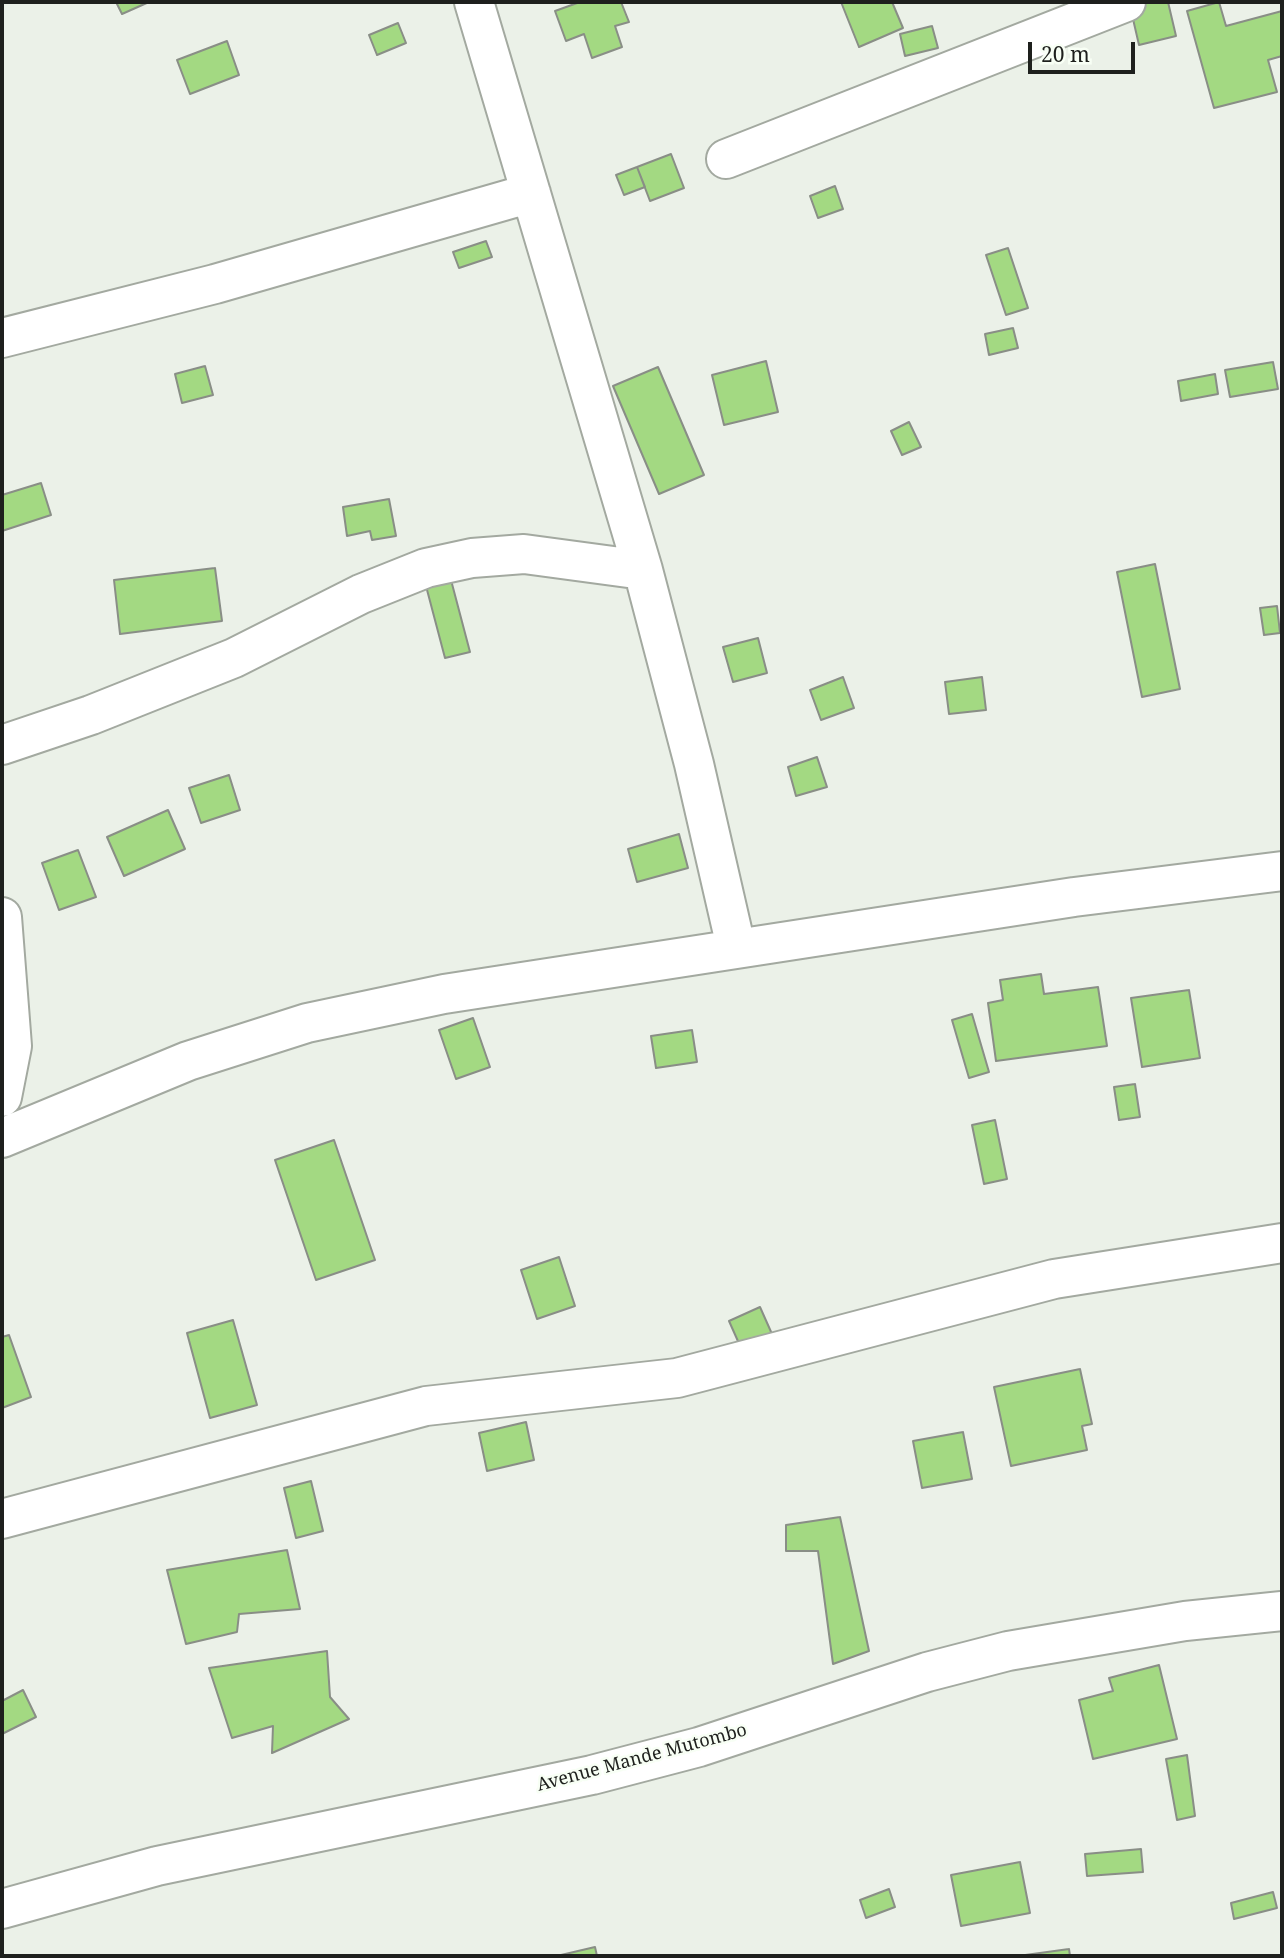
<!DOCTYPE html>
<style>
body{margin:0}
#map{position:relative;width:1284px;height:1958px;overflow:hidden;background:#ebf1e8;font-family:"Noto Serif",serif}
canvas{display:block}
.frame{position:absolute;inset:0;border:4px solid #1e201d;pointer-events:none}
.scale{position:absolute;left:1028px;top:42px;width:107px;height:32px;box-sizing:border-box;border:4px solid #1e201d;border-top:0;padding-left:9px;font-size:21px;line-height:24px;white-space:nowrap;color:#1e201d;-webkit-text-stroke:5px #f8fff5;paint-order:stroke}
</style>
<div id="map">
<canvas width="1284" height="1958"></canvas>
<div class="frame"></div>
<div class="scale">20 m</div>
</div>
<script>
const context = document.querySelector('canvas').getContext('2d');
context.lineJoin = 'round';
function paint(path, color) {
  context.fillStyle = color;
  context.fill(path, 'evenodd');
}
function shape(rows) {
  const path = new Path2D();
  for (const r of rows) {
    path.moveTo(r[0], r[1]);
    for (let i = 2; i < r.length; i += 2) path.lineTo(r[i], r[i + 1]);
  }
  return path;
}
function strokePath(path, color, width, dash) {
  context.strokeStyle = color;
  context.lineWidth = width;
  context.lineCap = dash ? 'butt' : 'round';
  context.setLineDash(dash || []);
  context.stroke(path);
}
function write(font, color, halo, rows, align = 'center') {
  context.font = font + ' "Noto Serif",serif';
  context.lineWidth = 5;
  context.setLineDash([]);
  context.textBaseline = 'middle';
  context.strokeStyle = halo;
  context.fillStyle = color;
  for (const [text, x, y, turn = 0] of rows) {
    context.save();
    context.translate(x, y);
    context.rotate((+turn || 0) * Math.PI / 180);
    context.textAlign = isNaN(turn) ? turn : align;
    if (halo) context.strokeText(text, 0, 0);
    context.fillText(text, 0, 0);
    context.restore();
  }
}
const building = shape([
 [116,2,149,2,122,14,116,2],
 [580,2,621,2,629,22,615,26,622,47,592,58,584,34,566,41,555,11,580,2],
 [841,2,892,2,903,28,859,47,841,2],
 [1151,2,1168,2,1176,36,1139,45,1130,6,1151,2],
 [1219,2,1226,26,1282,11,1282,56,1268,60,1277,92,1214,108,1187,11,1219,2],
 [398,23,406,43,377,55,369,35,398,23],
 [932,26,938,48,905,56,900,34,932,26],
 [227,41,239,75,190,94,177,60,227,41],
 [671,154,684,188,650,201,637,167,671,154],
 [637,167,645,187,624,195,616,175,637,167],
 [835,186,843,209,818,218,810,196,835,186],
 [486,241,492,257,459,268,453,252,486,241],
 [1008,248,1028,308,1006,315,986,255,1008,248],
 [1013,328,1018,348,989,355,985,334,1013,328],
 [766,361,778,412,724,425,712,375,766,361],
 [1273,362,1278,389,1230,397,1225,370,1273,362],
 [205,366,213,395,182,403,175,374,205,366],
 [658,367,704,475,659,494,613,386,658,367],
 [1215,374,1218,394,1181,401,1178,381,1215,374],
 [909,422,921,447,902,455,891,431,909,422],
 [41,483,51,515,2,531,2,495,41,483],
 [389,499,396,536,372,540,370,531,347,536,343,507,389,499],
 [1155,564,1180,689,1142,697,1117,572,1155,564],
 [215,568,222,621,120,634,114,580,215,568],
 [451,580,470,652,445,658,426,586,451,580],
 [1277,606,1280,633,1264,635,1260,608,1277,606],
 [758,638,767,673,733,682,723,647,758,638],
 [843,677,854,708,821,720,810,690,843,677],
 [982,677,986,710,949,714,945,682,982,677],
 [817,757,827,787,796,796,788,767,817,757],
 [229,775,240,810,201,823,189,788,229,775],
 [168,810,185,849,124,876,107,837,168,810],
 [679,834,688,868,637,882,628,849,679,834],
 [78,850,96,897,59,910,42,863,78,850],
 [1041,974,1044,994,1098,987,1107,1046,996,1061,988,1003,1003,1000,1000,980,1041,974],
 [1189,990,1200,1058,1142,1067,1131,998,1189,990],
 [972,1014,989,1072,969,1078,952,1020,972,1014],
 [473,1018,490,1067,456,1079,439,1030,473,1018],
 [692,1030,697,1062,656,1068,651,1036,692,1030],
 [1135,1084,1140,1117,1119,1120,1114,1087,1135,1084],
 [995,1120,1007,1179,984,1184,972,1125,995,1120],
 [334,1140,375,1260,316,1280,275,1160,334,1140],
 [559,1257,575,1306,537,1319,521,1270,559,1257],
 [760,1307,772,1334,741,1348,729,1321,760,1307],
 [233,1320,257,1405,210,1418,187,1333,233,1320],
 [9,1335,31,1397,2,1408,2,1337,9,1335],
 [1080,1369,1092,1424,1082,1426,1087,1450,1011,1466,994,1387,1080,1369],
 [526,1422,534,1460,487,1471,479,1433,526,1422],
 [963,1432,972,1479,922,1488,913,1441,963,1432],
 [311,1481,323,1531,296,1538,284,1488,311,1481],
 [840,1517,869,1651,833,1664,818,1551,786,1551,786,1525,840,1517],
 [287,1550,300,1609,239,1614,237,1632,186,1644,167,1570,287,1550],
 [327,1651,330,1697,349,1719,272,1753,273,1726,232,1738,209,1668,327,1651],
 [1159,1665,1177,1739,1093,1759,1079,1700,1113,1691,1109,1678,1159,1665],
 [23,1690,36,1717,2,1734,2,1701,23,1690],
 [1187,1755,1195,1816,1177,1820,1166,1759,1187,1755],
 [1141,1849,1143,1872,1087,1876,1085,1854,1141,1849],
 [1020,1862,1030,1913,961,1926,951,1875,1020,1862],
 [889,1889,895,1907,866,1918,860,1900,889,1889],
 [1273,1892,1277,1908,1234,1919,1231,1903,1273,1892],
 [595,1947,597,1956,561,1956,561,1955,595,1947],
 [1069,1949,1070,1956,1018,1956,1069,1949]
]);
paint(building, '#a3d982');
strokePath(building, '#898e86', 2);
const minor = shape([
 [474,2,643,570,694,764,736,947],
 [726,159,1126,2],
 [2,338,215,284,531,193],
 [2,745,91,715,234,658,361,594,426,568,472,558,524,554,643,570],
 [2,917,12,1046,2,1097],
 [2,1138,188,1061,307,1023,444,994,1074,897,1282,871],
 [2,1519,426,1406,677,1378,1054,1279,1282,1243],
 [2,1909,157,1866,592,1775,699,1747,927,1672,1008,1651,1185,1621,1282,1611]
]);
strokePath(minor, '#a3a9a0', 42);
strokePath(minor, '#fff', 38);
write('18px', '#1e201d', '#f8fff5', [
 ["Avenue Mande Mutombo",642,1758,-15]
]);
</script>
